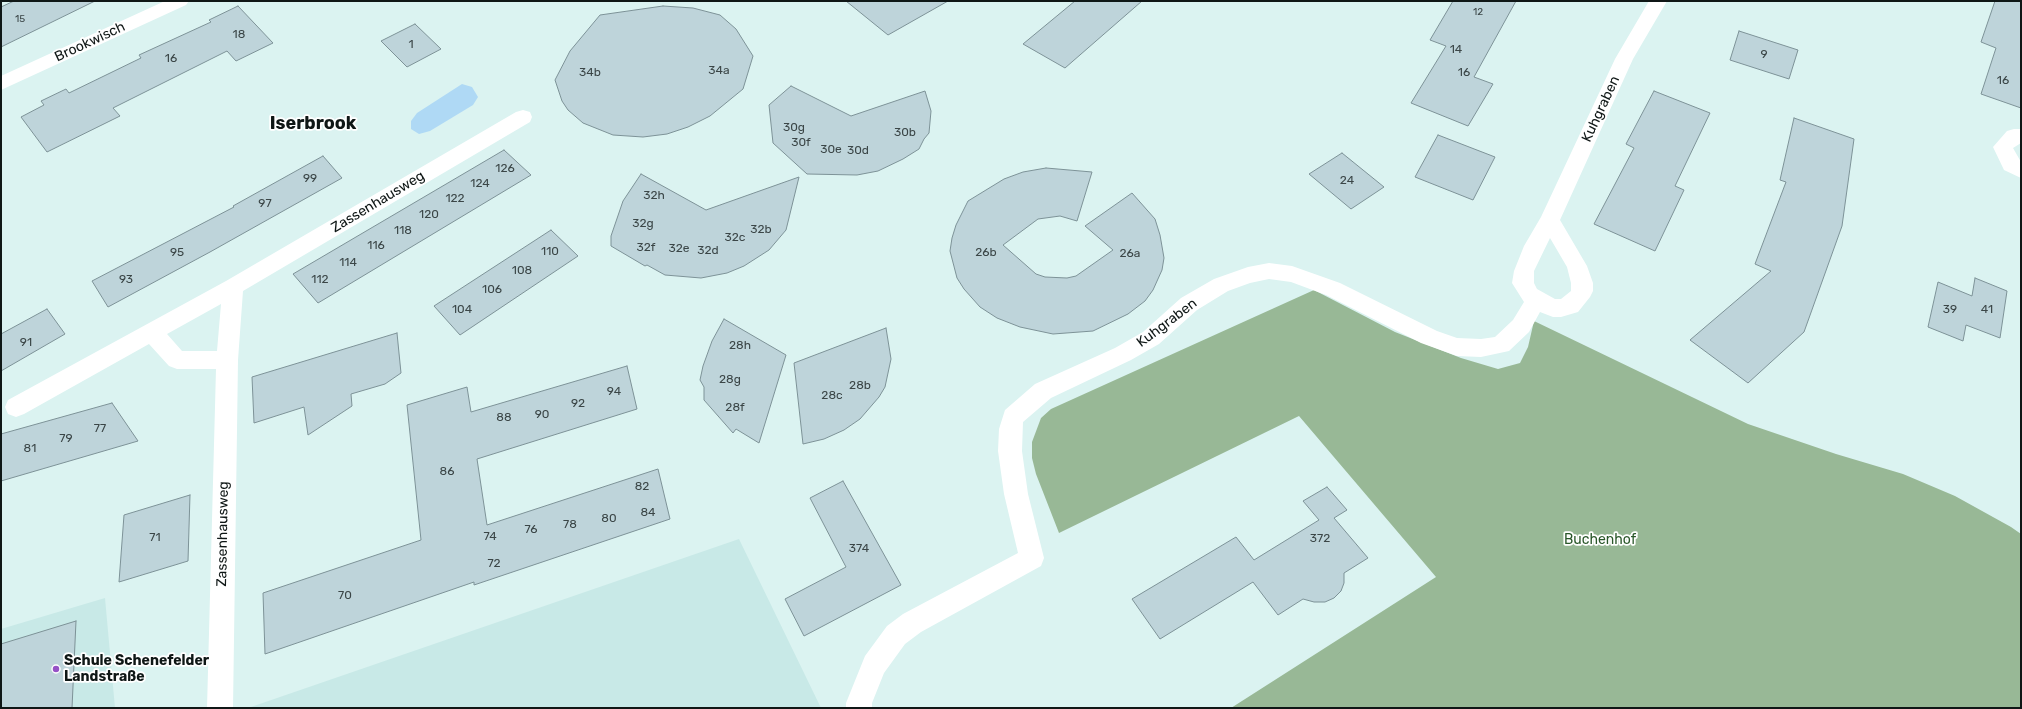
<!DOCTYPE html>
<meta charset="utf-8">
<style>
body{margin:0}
#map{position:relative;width:2022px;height:709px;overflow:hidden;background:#dbf3f1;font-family:Rubik,sans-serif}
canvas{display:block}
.frame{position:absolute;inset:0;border:2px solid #0f1716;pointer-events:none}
</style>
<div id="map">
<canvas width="2022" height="709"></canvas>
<div class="frame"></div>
</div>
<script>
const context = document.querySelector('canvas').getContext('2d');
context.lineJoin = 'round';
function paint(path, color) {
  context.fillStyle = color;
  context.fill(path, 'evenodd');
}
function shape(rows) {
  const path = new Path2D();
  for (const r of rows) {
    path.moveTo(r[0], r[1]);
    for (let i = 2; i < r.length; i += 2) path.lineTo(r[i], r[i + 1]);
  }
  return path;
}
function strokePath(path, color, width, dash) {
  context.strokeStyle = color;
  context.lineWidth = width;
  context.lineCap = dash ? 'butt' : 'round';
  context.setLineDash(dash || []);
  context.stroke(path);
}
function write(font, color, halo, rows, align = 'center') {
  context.font = font + ' Rubik,sans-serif';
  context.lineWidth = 3.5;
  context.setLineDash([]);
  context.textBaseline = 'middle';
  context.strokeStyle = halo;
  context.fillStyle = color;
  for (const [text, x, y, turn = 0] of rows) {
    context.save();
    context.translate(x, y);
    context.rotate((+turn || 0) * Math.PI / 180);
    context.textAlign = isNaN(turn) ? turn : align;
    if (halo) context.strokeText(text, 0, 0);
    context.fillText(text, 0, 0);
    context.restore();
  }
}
paint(shape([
 [739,539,821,708,248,708],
 [105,598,115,708,1,708,1,629]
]), '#c8e9e7');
paint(shape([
 [1314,290,1395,332,1461,358,1498,369,1520,363,1528,347,1534,321,1748,424,1836,454,1903,474,1955,496,2011,527,2021,534,2021,708,1231,708,1436,577,1299,416,1059,533,1036,474,1032,458,1032,442,1041,418,1051,409]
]), '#98b896');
paint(shape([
 [462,84,472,87,478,97,473,105,430,131,419,134,411,129,411,121,417,113]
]), '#afd9f5');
const building = shape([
 [14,1,95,1,1,47,1,7,14,1],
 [846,1,948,1,888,35,846,1],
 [1075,1,1142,1,1065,68,1023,44,1075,1],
 [1453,1,1516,1,1474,77,1493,84,1468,126,1411,103,1446,46,1430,40,1453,1],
 [1995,1,2021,1,2021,108,1981,94,1996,48,1981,42,1995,1],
 [238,6,273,43,236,61,227,51,113,108,120,116,47,152,21,117,44,105,41,101,66,89,69,93,141,58,139,55,211,22,209,20,238,6],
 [663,6,693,8,720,15,736,29,753,56,743,89,710,116,688,127,667,134,643,137,613,135,583,123,568,110,562,101,555,80,570,51,600,15,663,6],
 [415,24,441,49,407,67,381,41,415,24],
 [1739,31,1798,50,1789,79,1730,60,1739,31],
 [791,86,851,116,925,91,931,111,929,133,924,139,919,149,903,159,878,171,857,175,807,174,773,143,769,105,791,86],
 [1654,91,1710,113,1675,186,1684,190,1655,251,1594,224,1634,148,1626,144,1654,91],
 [1794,118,1854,139,1842,226,1804,332,1748,383,1690,340,1771,271,1755,264,1786,182,1780,180,1794,118],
 [1438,135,1495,157,1473,200,1415,177,1438,135],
 [504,150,531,175,318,303,293,274,504,150],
 [1342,153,1384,187,1351,209,1309,174,1342,153],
 [323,156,342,178,210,252,108,307,92,281,234,207,233,206,323,156],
 [1046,168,1092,172,1077,221,1060,216,1038,219,1003,245,1036,274,1045,277,1067,278,1076,276,1113,250,1085,226,1132,193,1155,219,1160,235,1164,258,1162,270,1153,290,1145,301,1128,314,1093,331,1053,334,1020,327,997,318,980,307,964,289,957,278,950,251,952,238,956,225,968,201,1004,179,1023,172,1046,168],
 [641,174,706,210,799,177,786,230,769,250,744,266,727,273,701,278,665,275,647,265,645,266,611,246,611,236,623,201,641,174],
 [551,230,578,256,460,335,434,306,551,230],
 [1975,278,2007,291,2000,338,1966,325,1963,341,1928,327,1938,282,1972,296,1975,278],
 [47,309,65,334,1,371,1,334,47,309],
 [724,319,786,355,759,443,736,429,733,433,704,400,704,387,700,380,703,366,712,341,724,319],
 [886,328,891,359,885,387,879,397,860,419,844,430,824,439,803,444,794,363,886,328],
 [397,333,401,373,385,384,351,394,352,406,308,435,304,407,254,423,252,377,397,333],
 [627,366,637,409,477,459,487,525,658,469,670,519,474,585,474,582,265,654,263,593,421,540,407,405,467,387,471,412,627,366],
 [112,403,138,441,1,481,1,434,112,403],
 [843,481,901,585,804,636,785,599,846,567,810,498,843,481],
 [1327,487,1347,510,1334,518,1368,558,1344,573,1344,583,1341,591,1334,598,1325,602,1314,602,1303,599,1278,615,1253,582,1160,639,1132,599,1236,537,1254,560,1319,520,1303,501,1327,487],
 [190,495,188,561,119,582,124,515,190,495],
 [76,621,72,708,1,708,1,644,76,621]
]);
paint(building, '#bed4da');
strokePath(building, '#7d9297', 1);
paint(shape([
 [165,1,189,1,186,5,1,90,1,76,165,1],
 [1649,1,1667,1,1633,59,1560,220,1587,266,1593,283,1593,291,1590,297,1578,312,1561,317,1553,317,1540,312,1529,332,1509,351,1481,357,1457,356,1421,343,1326,295,1291,282,1269,279,1250,283,1228,291,1197,310,1159,344,1131,360,1051,398,1023,422,1022,451,1028,494,1044,558,1041,566,921,632,905,644,884,673,872,703,872,708,846,708,846,703,865,656,887,626,903,614,1018,553,1004,494,998,451,999,429,1005,410,1035,384,1115,348,1143,332,1181,298,1214,279,1248,267,1269,263,1292,266,1340,283,1437,331,1457,338,1481,339,1495,337,1513,320,1524,302,1512,283,1514,271,1524,246,1541,217,1615,59,1649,1],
 [1550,238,1567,267,1571,283,1571,291,1561,299,1555,299,1537,289,1534,283,1534,271,1550,238],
 [523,110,530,112,532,117,530,122,243,291,238,360,233,708,207,708,216,369,177,369,169,366,149,344,24,414,16,417,8,414,5,407,8,400,226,281,516,112,523,110],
 [221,304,217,351,182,351,167,334,221,304],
 [2014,129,2021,129,2021,143,2013,148,2021,162,2021,178,2004,170,1993,147,2007,131,2014,129]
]), '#fff');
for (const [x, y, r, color] of [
 [56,669,4,"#9652c6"]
]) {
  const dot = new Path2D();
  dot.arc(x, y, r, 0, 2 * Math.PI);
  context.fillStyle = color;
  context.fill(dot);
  strokePath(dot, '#fff', 1.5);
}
write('10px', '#3b4647', null, [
 ["12",1478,12],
 ["15",20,19]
]);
write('12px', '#3b4647', null, [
 ["18",239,35],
 ["1",411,45],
 ["14",1456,50],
 ["9",1764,55],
 ["16",171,59],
 ["34a",719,71],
 ["34b",590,73],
 ["16",1464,73],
 ["16",2003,81],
 ["30g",794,128],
 ["30b",905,133],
 ["30f",801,143],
 ["30e",831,150],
 ["30d",858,151],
 ["126",505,169],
 ["99",310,179],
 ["24",1347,181],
 ["124",480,184],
 ["32h",654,196],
 ["122",455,199],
 ["97",265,204],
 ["120",429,215],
 ["32g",643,224],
 ["32b",761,230],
 ["118",403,231],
 ["32c",735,238],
 ["116",376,246],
 ["32f",646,248],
 ["32e",679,249],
 ["32d",708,251],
 ["110",550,252],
 ["95",177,253],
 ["26b",986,253],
 ["26a",1130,254],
 ["114",348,263],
 ["108",522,271],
 ["93",126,280],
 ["112",320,280],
 ["106",492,290],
 ["104",462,310],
 ["39",1950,310],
 ["41",1987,310],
 ["91",26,343],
 ["28h",740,346],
 ["28g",730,380],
 ["28b",860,386],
 ["94",614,392],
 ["28c",832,396],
 ["92",578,404],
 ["28f",735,408],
 ["90",542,415],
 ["88",504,418],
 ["77",100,429],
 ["79",66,439],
 ["81",30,449],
 ["86",447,472],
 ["82",642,487],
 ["84",648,513],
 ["80",609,519],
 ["78",570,525],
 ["76",531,530],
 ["74",490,537],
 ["71",155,538],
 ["372",1320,539],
 ["374",859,549],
 ["72",494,564],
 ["70",345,596]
]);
write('14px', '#0f1716', '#fff', [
 ["Brookwisch",90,42,-25],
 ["Kuhgraben",1601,109,-65],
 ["Zassenhausweg",378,202,-31],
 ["Kuhgraben",1167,323,-37],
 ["Zassenhausweg",223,534,-89]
]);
write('14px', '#295729', '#fff', [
 ["Buchenhof",1600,540]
]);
write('bold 14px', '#0f1716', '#fff', [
 ["Schule Schenefelder",64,661],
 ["Landstraße",64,677]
], 'left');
write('bold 18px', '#0f1716', '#fff', [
 ["Iserbrook",313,124]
]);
</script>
